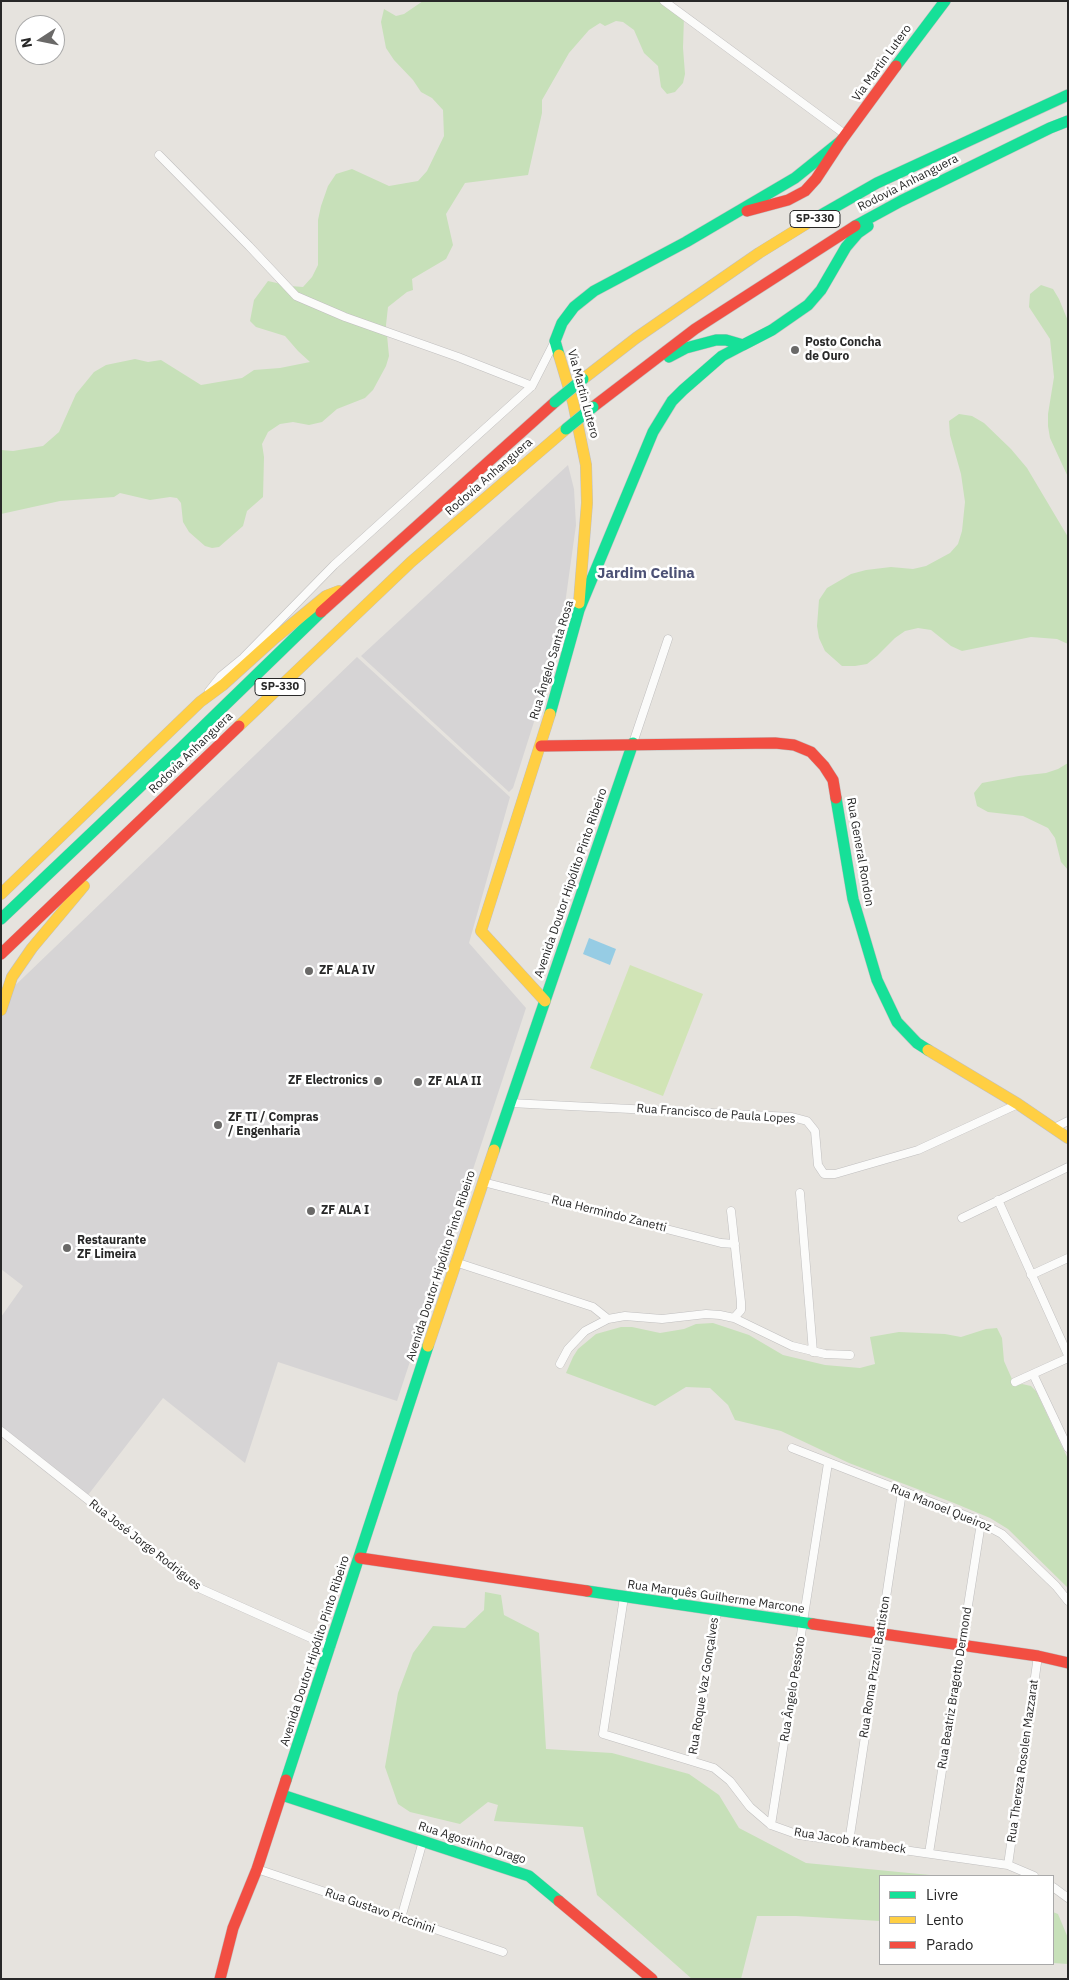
<!DOCTYPE html>
<meta charset="utf-8">
<style>
body{margin:0}
#map{position:relative;width:1069px;height:1980px;overflow:hidden;background:#e6e3de;font-family:"IBM Plex Sans",sans-serif}
canvas{display:block}
.frame{position:absolute;inset:0;border:2px solid #282828;pointer-events:none}
.legend{position:absolute;left:879px;top:1875px;width:175px;height:90px;box-sizing:border-box;background:#fff;border:1px solid #a9a9a9;margin:0;padding:6px 9px;list-style:none;font-size:15px;color:#282828}
.legend li{display:flex;align-items:center;gap:10px;height:25px}
.legend b{width:25px;border:1px solid #a9a9a9}
.north{position:absolute;left:15px;top:15px;width:50px;height:50px;box-sizing:border-box;background:#fff;border:1px solid #a9a9a9;border-radius:50%;rotate:259deg;font-size:14px;font-weight:700;line-height:20px;text-align:center;color:#282828}
.north::after{content:'';display:block;margin:auto;width:18px;height:22px;background:#6a6968;clip-path:polygon(50% 0,100% 100%,50% 72%,0 100%)}
</style>
<div id="map">
<canvas width="1069" height="1980"></canvas>
<div class="frame"></div>
<ul class="legend">
<li><b style="height:6px;background:#16e098"></b>Livre</li>
<li><b style="height:6px;background:#ffcf43"></b>Lento</li>
<li><b style="height:6px;background:#f24e42"></b>Parado</li>
</ul>
<div class="north">N</div>
</div>
<script>
const context = document.querySelector('canvas').getContext('2d');
context.lineJoin = 'round';
function paint(path, color) {
  context.fillStyle = color;
  context.fill(path, 'evenodd');
}
function shape(rows) {
  const path = new Path2D();
  for (const r of rows) {
    path.moveTo(r[0], r[1]);
    for (let i = 2; i < r.length; i += 2) path.lineTo(r[i], r[i + 1]);
  }
  return path;
}
function strokePath(path, color, width, dash) {
  context.strokeStyle = color;
  context.lineWidth = width;
  context.lineCap = dash ? 'butt' : 'round';
  context.setLineDash(dash || []);
  context.stroke(path);
}
function write(font, color, halo, rows, align = 'center') {
  context.font = font + ' "IBM Plex Sans",sans-serif';
  context.lineWidth = 5;
  context.setLineDash([]);
  context.textBaseline = 'middle';
  context.strokeStyle = halo;
  context.fillStyle = color;
  for (const [text, x, y, turn = 0] of rows) {
    context.save();
    context.translate(x, y);
    context.rotate((+turn || 0) * Math.PI / 180);
    context.textAlign = isNaN(turn) ? turn : align;
    if (halo) context.strokeText(text, 0, 0);
    context.fillText(text, 0, 0);
    context.restore();
  }
}
paint(shape([
 [568,465,574,489,576,525,560,640,513,788,509,792,361,656],
 [357,657,510,797,469,943,526,1008,397,1401,278,1362,245,1463,163,1398,88,1495,1,1426,1,1317,23,1286,1,1269,1,999]
]), '#d6d4d5');
paint(shape([
 [423,1,665,1,684,16,683,48,685,74,683,83,675,92,667,94,661,87,658,66,644,53,634,30,623,22,616,21,605,26,600,23,589,30,569,53,542,100,542,113,528,175,465,183,446,214,453,245,446,259,412,279,413,290,407,292,388,307,386,325,389,356,386,366,373,390,365,398,337,409,322,422,309,425,293,422,280,424,268,432,262,444,264,457,263,497,247,511,243,526,219,547,212,548,205,546,189,532,183,522,181,503,177,498,170,497,150,500,120,493,114,497,60,501,1,514,1,450,13,451,43,446,59,432,76,394,94,372,106,365,135,359,148,362,161,360,201,385,242,378,254,370,280,368,310,362,298,351,285,336,256,327,250,321,254,300,268,281,290,286,303,287,312,277,318,265,318,220,321,206,328,186,336,174,352,169,389,186,418,181,427,171,444,136,443,110,432,98,421,92,413,80,394,60,386,48,381,22,384,9,396,16,404,14],
 [1041,285,1053,289,1059,299,1068,321,1068,477,1050,438,1048,426,1048,414,1054,377,1050,339,1029,307,1030,294],
 [959,414,972,416,984,423,1011,449,1027,468,1068,537,1068,644,1057,639,1031,637,962,651,951,646,931,630,918,628,905,631,895,638,877,656,867,664,855,666,842,666,825,651,819,638,817,626,819,600,827,588,851,574,866,570,891,567,913,569,926,566,950,553,958,544,962,531,965,502,961,474,950,435,949,421],
 [1068,763,1068,870,1061,862,1055,838,1048,828,1023,816,988,812,977,806,974,793,982,783,1019,776,1046,773,1058,769],
 [713,1323,749,1335,783,1355,825,1365,860,1368,875,1364,870,1337,899,1332,945,1334,961,1337,986,1329,997,1328,1002,1338,1004,1361,1015,1386,1022,1384,1031,1386,1036,1391,1068,1459,1068,1588,1008,1529,990,1518,954,1503,849,1463,781,1431,735,1420,728,1405,710,1388,686,1387,655,1406,566,1373,573,1357,578,1349,596,1334,621,1327,632,1327,660,1333,684,1329,696,1324],
 [485,1592,501,1595,504,1615,539,1633,546,1749,612,1753,689,1774,719,1795,739,1828,806,1863,940,1876,880,1876,880,1921,796,1916,757,1916,741,1979,692,1979,597,1895,583,1827,494,1821,498,1805,488,1802,460,1824,410,1812,398,1804,385,1767,398,1693,413,1653,433,1626,465,1628,484,1610],
 [1053,1912,1058,1914,1068,1938,1068,1964,1053,1963]
]), '#c7e0b9');
paint(shape([
 [630,965,703,994,663,1096,590,1068]
]), '#d1e4b6');
paint(shape([
 [589,938,616,949,610,965,583,954]
]), '#96cce4');
const street = shape([
 [664,1,846,135],
 [159,155,249,246,296,296,345,317,458,357,532,386],
 [209,691,221,676,243,658,334,565,532,386,555,341],
 [633,743,668,639],
 [510,1103,792,1117,807,1121,815,1131,818,1165,824,1174,835,1174,918,1150,1018,1104],
 [1054,1128,1068,1121],
 [483,1182,721,1243,735,1244],
 [800,1193,813,1352],
 [998,1200,1068,1355],
 [731,1211,741,1302,741,1310,734,1318],
 [962,1218,1068,1167],
 [455,1262,593,1307,608,1319],
 [1031,1275,1068,1258],
 [560,1364,568,1349,585,1331,608,1319,625,1316,662,1319,706,1314,720,1315,734,1318,792,1346,825,1354,850,1355],
 [1033,1374,1068,1448],
 [1015,1382,1068,1358],
 [1,1431,201,1589,331,1647],
 [792,1448,972,1518,1002,1534,1056,1586,1068,1601],
 [624,1597,603,1734,714,1768,730,1781,750,1807,771,1825,799,1835,1008,1865,1034,1876],
 [692,1761,717,1611],
 [771,1825,828,1463],
 [849,1842,902,1492],
 [929,1853,981,1523],
 [1008,1865,1038,1656],
 [257,1869,503,1952],
 [1053,1887,1068,1898],
 [401,1918,423,1841]
]);
const fast = shape([
 [896,66,945,1],
 [814,219,877,183,1068,95],
 [855,226,901,201,1050,128,1068,121],
 [559,355,555,341,562,323,574,307,594,291,686,242,795,178,841,141],
 [669,357,686,348,716,340,726,340,743,345,772,330,808,305,821,290,846,247,858,233,868,226],
 [550,714,579,610,653,432,672,401,683,390,722,356,743,345],
 [836,798,853,899,877,980,897,1022,917,1043,928,1050],
 [1,919,182,747,321,612],
 [494,1150,633,743],
 [587,1591,813,1624],
 [286,1780,428,1346],
 [282,1795,529,1876,559,1901]
]);
const slow = shape([
 [559,355,573,402,586,465,587,503,579,603],
 [583,379,636,338,759,253,814,219],
 [239,726,411,562,566,429],
 [1,894,200,702,223,685,275,638,326,596,339,591],
 [545,1001,481,931,550,714],
 [1,1010,12,977,32,948,84,886],
 [928,1050,1018,1104,1068,1138],
 [428,1346,494,1150]
]);
const jam = shape([
 [747,211,788,200,805,191,816,179,841,141,896,66],
 [593,407,695,329,855,226],
 [321,612,555,402],
 [541,746,775,743,794,745,811,752,824,766,833,780,836,798],
 [1,954,239,726],
 [360,1558,587,1591],
 [813,1624,1038,1656,1068,1663],
 [559,1901,652,1979],
 [220,1979,233,1928,257,1869,286,1780]
]);
strokePath(street, '#c0bfbf', 9);
strokePath(fast, '#c0bfbf', 12);
strokePath(slow, '#c0bfbf', 12);
strokePath(jam, '#c0bfbf', 12);
strokePath(street, '#fbfbfa', 8);
strokePath(fast, '#16e098', 11);
strokePath(slow, '#ffcf43', 11);
strokePath(jam, '#f24e42', 11);
const fastBridge = shape([
 [555,402,583,379],
 [566,429,593,407]
]);
strokePath(fastBridge, '#bfbdbc', 12, []);
strokePath(fastBridge, '#16e098', 11);
for (const [x, y, r, color] of [
 [795,350,5,"#6a6968"],
 [309,971,5,"#6a6968"],
 [378,1081,5,"#6a6968"],
 [418,1082,5,"#6a6968"],
 [218,1125,5,"#6a6968"],
 [311,1211,5,"#6a6968"],
 [67,1248,5,"#6a6968"]
]) {
  const dot = new Path2D();
  dot.arc(x, y, r, 0, 2 * Math.PI);
  context.fillStyle = color;
  context.fill(dot);
  strokePath(dot, '#fff', 2);
}
for (const [x, y, w] of [
 [815,219,50],
 [280,687,50]
]) {
  const box = new Path2D();
  box.roundRect(x - w / 2, y - 8.5, w, 17, 4);
  context.fillStyle = '#fff';
  context.fill(box);
  strokePath(box, '#282828', 1);
}
write('bold 11px', '#282828', null, [
 ["SP-330",815,219],
 ["SP-330",280,687]
]);
write('12px', '#282828', '#fff', [
 ["Via Martin Lutero",882,63,-54],
 ["Rodovia Anhanguera",908,183,-27],
 ["Via Martin Lutero",583,394,75],
 ["Rodovia Anhanguera",489,477,-41],
 ["Rua Ângelo Santa Rosa",552,660,-73],
 ["Rodovia Anhanguera",191,753,-44],
 ["Rua General Rondon",860,852,80],
 ["Avenida Doutor Hipólito Pinto Ribeiro",571,883,-71],
 ["Rua Francisco de Paula Lopes",716,1114,4],
 ["Rua Hermindo Zanetti",609,1214,14],
 ["Avenida Doutor Hipólito Pinto Ribeiro",441,1266,-72],
 ["Rua Manoel Queiroz",941,1508,22],
 ["Rua José Jorge Rodrigues",145,1545,38],
 ["Rua Marquês Guilherme Marcone",716,1597,8],
 ["Avenida Doutor Hipólito Pinto Ribeiro",315,1651,-72],
 ["Rua Roma Pizzoli Battiston",875,1667,-81],
 ["Rua Roque Vaz Gonçalves",704,1686,-81],
 ["Rua Beatriz Bragotto Dermond",955,1688,-81],
 ["Rua Ângelo Pessoto",793,1689,-81],
 ["Rua Thereza Rosolen Mazzarat",1023,1761,-82],
 ["Rua Jacob Krambeck",850,1841,9],
 ["Rua Agostinho Drago",472,1843,18],
 ["Rua Gustavo Piccinini",380,1911,19]
]);
write('bold 12px', '#282828', '#fff', [
 ["Posto Concha",805,343],
 ["de Ouro",805,357],
 ["ZF ALA IV",319,971],
 ["ZF Electronics",368,1081,"right"],
 ["ZF ALA II",428,1082],
 ["ZF TI / Compras",228,1118],
 ["/ Engenharia",228,1132],
 ["ZF ALA I",321,1211],
 ["Restaurante",77,1241],
 ["ZF Limeira",77,1255]
], 'left');
write('bold 15px', '#4c5175', '#fff', [
 ["Jardim Celina",646,574]
]);
</script>
